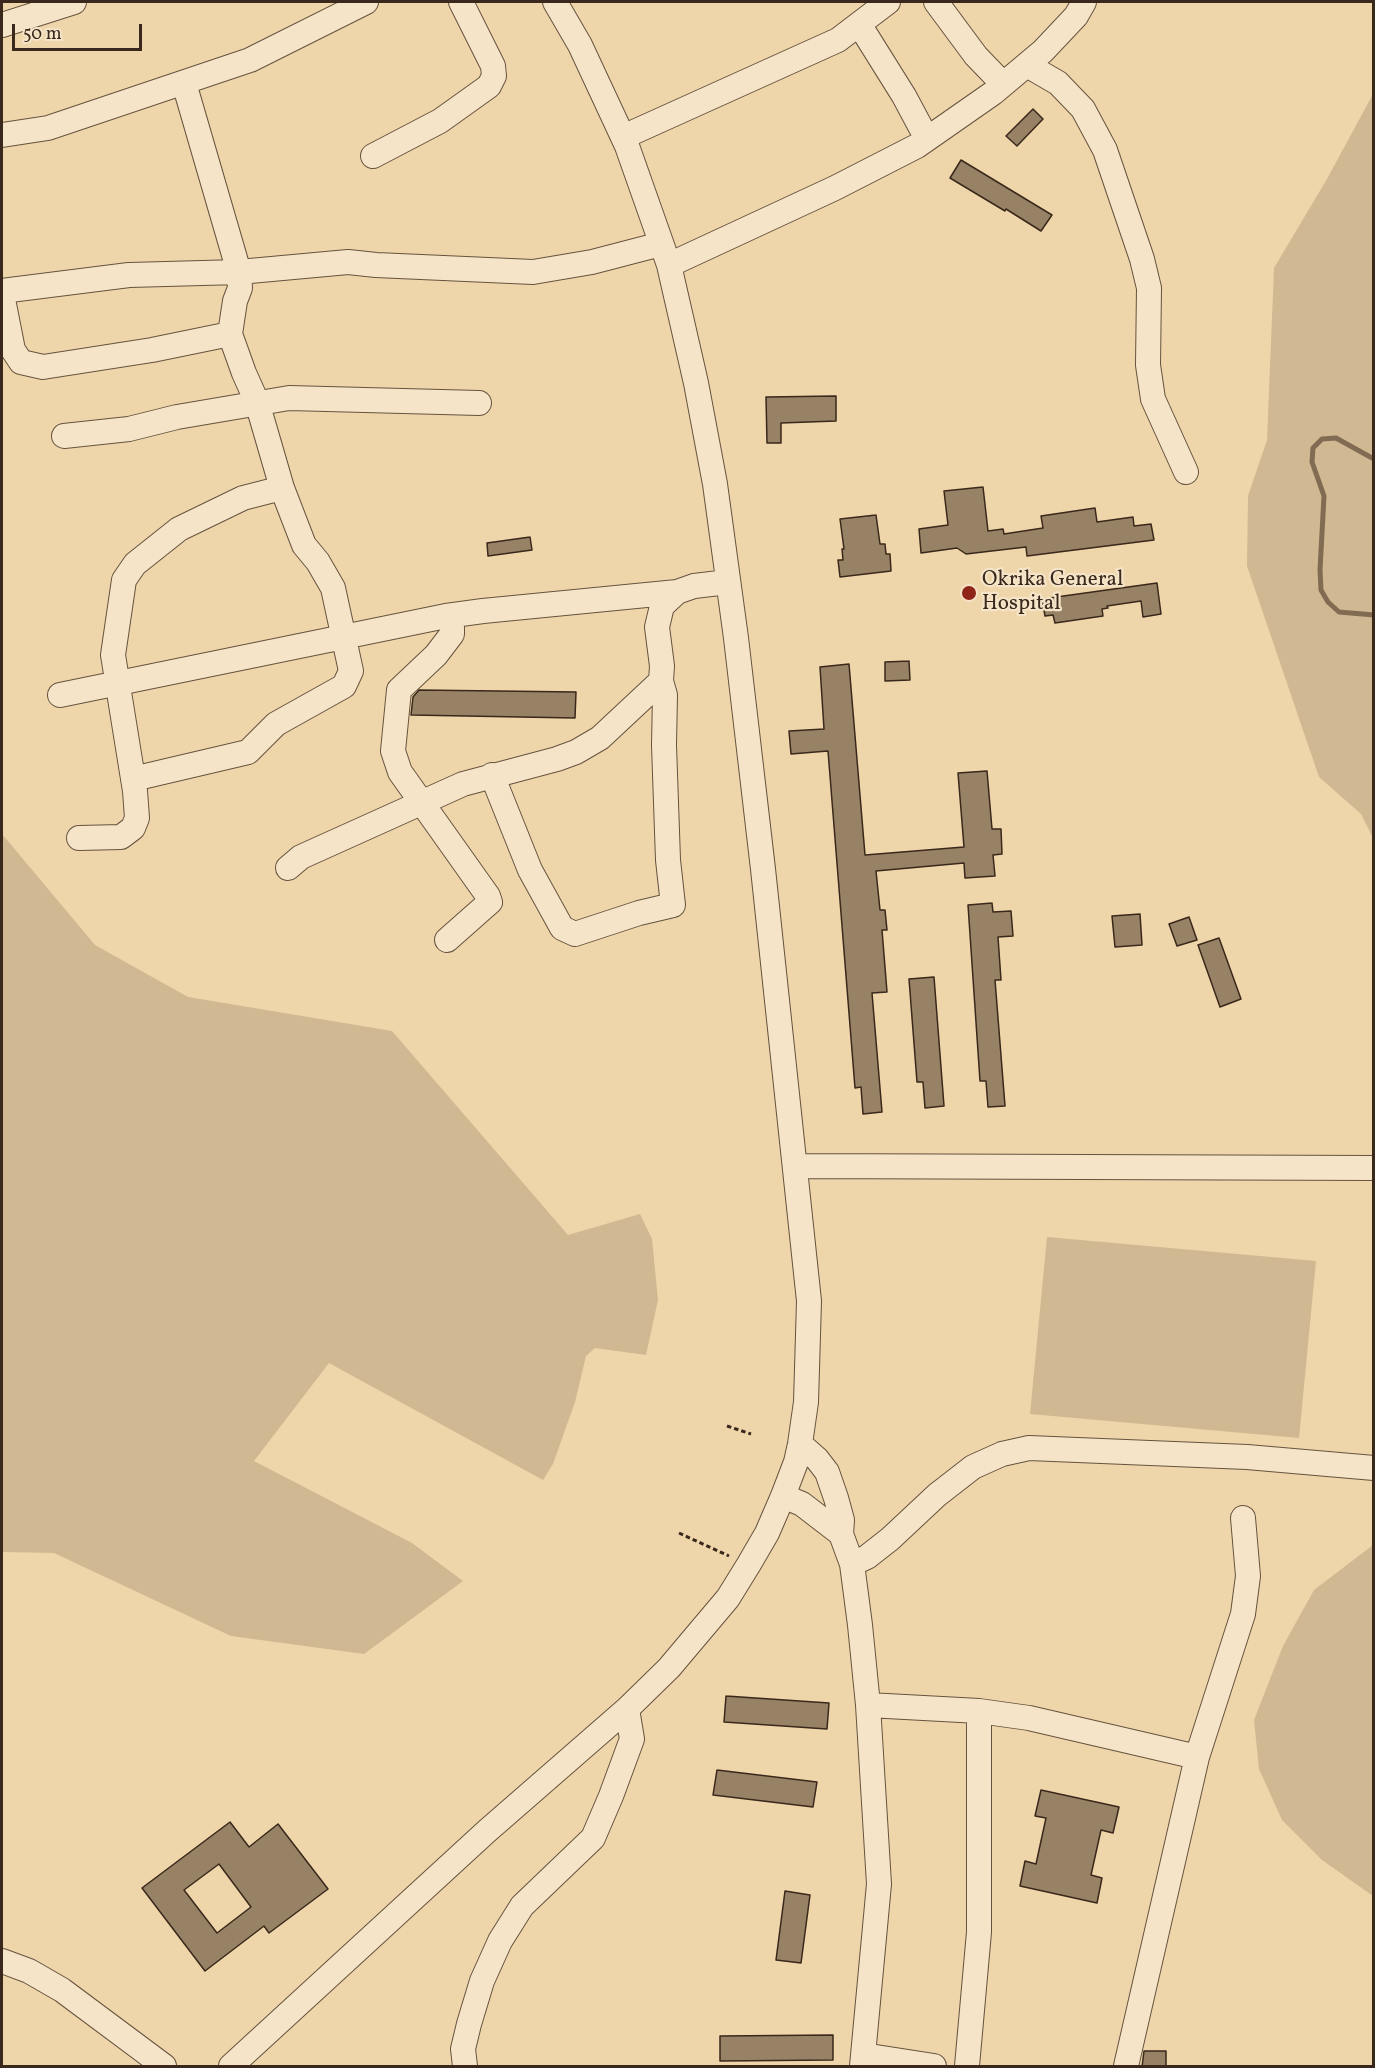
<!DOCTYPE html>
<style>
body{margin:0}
#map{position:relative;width:1375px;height:2068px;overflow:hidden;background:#efd5aa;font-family:Vollkorn,serif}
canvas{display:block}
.frame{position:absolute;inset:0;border:3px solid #39281b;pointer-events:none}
.scale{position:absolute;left:12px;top:24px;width:130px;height:27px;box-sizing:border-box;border:3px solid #39281b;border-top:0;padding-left:8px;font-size:18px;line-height:21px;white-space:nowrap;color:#39281b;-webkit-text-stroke:4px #f5e4c8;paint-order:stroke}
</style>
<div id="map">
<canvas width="1375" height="2068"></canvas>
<div class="frame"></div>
<div class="scale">50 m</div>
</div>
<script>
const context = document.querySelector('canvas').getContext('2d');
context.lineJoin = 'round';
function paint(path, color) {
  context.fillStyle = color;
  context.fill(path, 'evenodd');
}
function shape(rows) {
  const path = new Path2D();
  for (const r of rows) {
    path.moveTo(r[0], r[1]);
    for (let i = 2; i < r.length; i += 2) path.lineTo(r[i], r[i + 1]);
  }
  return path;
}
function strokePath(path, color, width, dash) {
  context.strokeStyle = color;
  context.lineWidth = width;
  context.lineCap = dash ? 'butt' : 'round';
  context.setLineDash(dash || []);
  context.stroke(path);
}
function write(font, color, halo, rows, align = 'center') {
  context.font = font + ' Vollkorn,serif';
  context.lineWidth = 4.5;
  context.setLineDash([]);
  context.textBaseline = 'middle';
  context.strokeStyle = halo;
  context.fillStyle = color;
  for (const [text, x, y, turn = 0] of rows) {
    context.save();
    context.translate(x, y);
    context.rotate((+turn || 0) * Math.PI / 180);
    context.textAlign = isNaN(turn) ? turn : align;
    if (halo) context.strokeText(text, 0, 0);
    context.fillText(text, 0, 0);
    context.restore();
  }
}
paint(shape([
 [1373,94,1373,838,1361,814,1319,777,1247,566,1248,496,1267,440,1274,268,1327,179],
 [2,834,95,945,188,997,392,1031,568,1235,640,1214,652,1239,658,1300,646,1355,595,1348,586,1356,575,1402,553,1464,543,1480,329,1363,254,1461,412,1543,463,1581,364,1654,231,1636,54,1553,2,1552],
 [1047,1237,1316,1261,1299,1438,1030,1414],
 [1373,1545,1373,1896,1322,1860,1282,1820,1259,1769,1254,1720,1283,1646,1314,1590]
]), '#d0b892');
strokePath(shape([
 [1374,459,1336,438,1322,439,1313,448,1312,462,1324,496,1320,570,1321,590,1328,602,1339,612,1374,615]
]), '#816c53', 5);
const building = shape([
 [1033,109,1043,119,1017,146,1006,136,1033,109],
 [961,160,1052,215,1041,231,1006,209,1005,211,950,178,961,160],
 [836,396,836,421,781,423,781,443,767,443,766,397,836,396],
 [983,487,988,531,1003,529,1004,534,1043,528,1041,516,1095,508,1097,522,1133,517,1134,526,1151,524,1154,540,1027,556,1026,547,966,554,957,548,921,553,919,529,948,525,944,491,983,487],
 [876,515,880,544,885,544,886,554,890,554,891,571,840,577,838,560,843,560,842,549,844,549,840,519,876,515],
 [530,537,532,550,488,556,487,543,530,537],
 [1157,583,1161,614,1143,617,1141,601,1107,606,1108,608,1102,609,1103,616,1055,623,1053,615,1045,616,1042,599,1157,583],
 [909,661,910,680,885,681,885,662,909,661],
 [849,664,865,855,964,847,958,773,987,771,992,829,1001,829,1002,854,993,855,995,876,965,878,964,863,876,871,880,910,885,910,887,930,882,930,887,992,872,993,882,1112,863,1114,861,1087,855,1088,828,751,791,754,789,731,824,729,820,667,849,664],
 [419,690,576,692,575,718,411,715,413,697,419,690],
 [992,903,993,912,1011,911,1013,936,998,937,1001,980,995,980,1005,1106,988,1107,986,1081,980,1081,968,905,992,903],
 [1140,914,1142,945,1115,947,1112,916,1140,914],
 [1189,917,1197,940,1177,946,1169,924,1189,917],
 [1219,938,1241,999,1220,1007,1198,945,1219,938],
 [934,977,944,1106,925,1108,923,1082,917,1082,909,979,934,977],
 [726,1696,829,1703,827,1729,724,1722,726,1696],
 [717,1770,817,1782,813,1807,713,1795,717,1770],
 [1041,1790,1119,1807,1113,1833,1101,1830,1091,1875,1102,1878,1097,1903,1020,1886,1025,1861,1036,1864,1046,1818,1035,1816,1041,1790],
 [230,1822,249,1847,278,1824,328,1889,269,1933,264,1926,205,1971,142,1888,230,1822],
 [219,1864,251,1907,217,1933,184,1890,219,1864],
 [785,1891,810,1895,801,1963,776,1960,785,1891],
 [833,2035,833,2060,720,2061,720,2036,833,2035],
 [1144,2051,1166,2051,1166,2067,1142,2067,1144,2051]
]);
paint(building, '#988265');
strokePath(building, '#39281b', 1.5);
const minor = shape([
 [936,2,976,56,1003,84],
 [859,24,904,96,927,139],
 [2,25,74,2],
 [1027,65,1058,83,1083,109,1105,150,1142,259,1149,288,1148,365,1153,399,1186,472],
 [2,135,48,128,250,60,366,2],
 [623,137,838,40,888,2],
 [373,156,440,121,489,86,494,76,493,66,461,2],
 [669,265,835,188,917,146,993,93,1043,51,1076,16,1084,2],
 [2,291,129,275,239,272,348,262,376,265,533,272,592,262,661,244],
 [2,294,13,350,21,362,43,367,152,350,230,334],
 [64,436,129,429,177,417,289,398,479,403],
 [60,695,446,616,483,611,677,592],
 [492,775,530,870,562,928,575,934,639,913,673,905,668,860,664,745,665,695,661,681],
 [133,779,248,752,276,724,344,686,351,671,333,588,318,562,304,545,282,488,257,402,244,373,230,334,235,301,240,288,239,272,184,83],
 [79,838,121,837,133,828,137,818,135,791,113,655,124,580,135,564,179,529,243,498,282,488],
 [288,868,301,857,463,784,557,759,576,752,600,738,661,681,662,666,657,627,662,606,677,592,694,586,728,582],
 [447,940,490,902,488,896,400,772,393,751,399,690,436,655,452,634,452,615],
 [795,1166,1374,1168],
 [800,1444,817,1459,827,1472,836,1498,842,1520,841,1534,852,1564,860,1625,868,1705,879,1884,862,2066],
 [783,1496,802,1504,841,1534],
 [852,1564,867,1557,890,1539,937,1495,973,1467,1002,1454,1029,1448,1247,1457,1374,1468],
 [868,1705,979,1711,1029,1718,1197,1757],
 [2,1961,29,1971,62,1990,164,2066],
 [863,2055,934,2066],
 [231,2066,487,1831,627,1709,669,1668,728,1598,749,1564,767,1533,783,1496,796,1462,800,1444,806,1402,809,1301,763,869,736,638,715,484,696,383,669,265,627,146,580,45,555,2],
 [465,2066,463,2049,469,2024,482,1981,500,1941,522,1906,593,1838,611,1796,632,1739,627,1709],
 [967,2066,979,1932,979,1711],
 [1126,2066,1197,1757,1243,1614,1248,1576,1243,1518]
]);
strokePath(minor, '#66533f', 26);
strokePath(shape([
 [727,1426,751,1434],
 [679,1533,729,1556]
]), '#39281b', 3, [4.5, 3]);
strokePath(minor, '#f5e4c8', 24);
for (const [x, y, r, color] of [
 [969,593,8,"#8f2418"]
]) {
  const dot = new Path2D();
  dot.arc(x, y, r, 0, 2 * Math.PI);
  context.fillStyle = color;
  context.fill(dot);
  strokePath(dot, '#f5e4c8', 2);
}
write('21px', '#39281b', '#f5e4c8', [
 ["Okrika General",982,581],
 ["Hospital",982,605]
], 'left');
</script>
